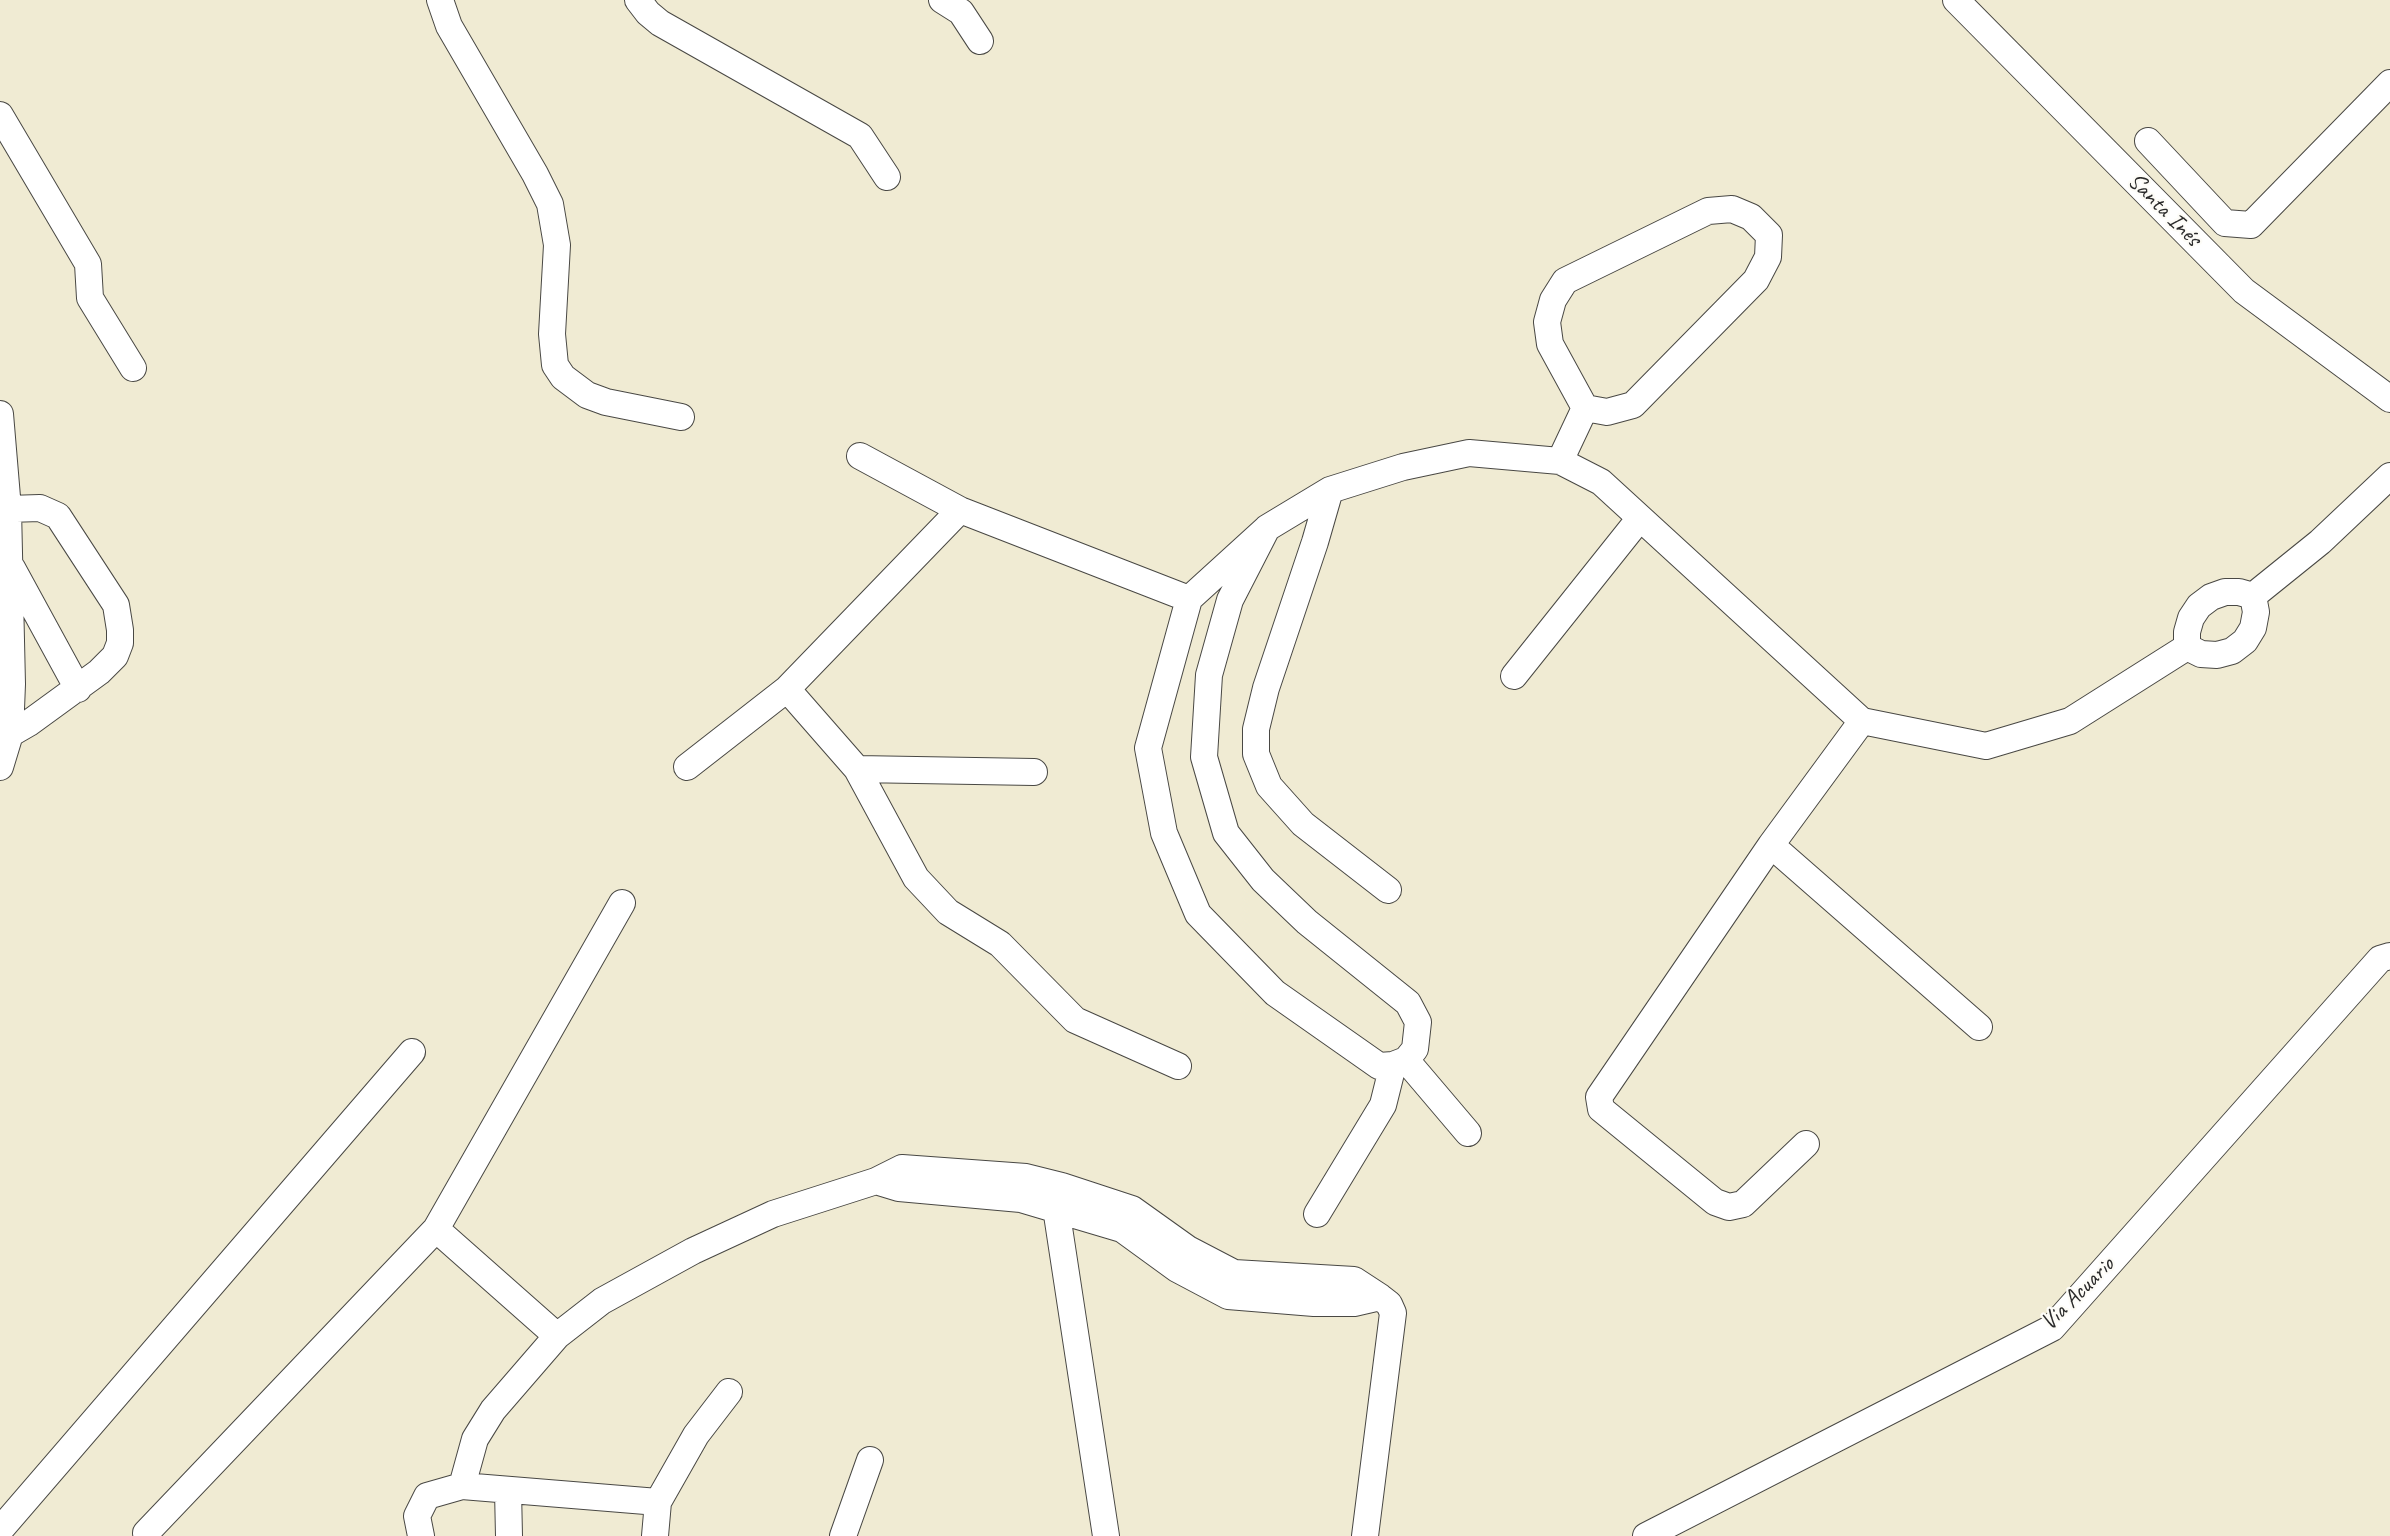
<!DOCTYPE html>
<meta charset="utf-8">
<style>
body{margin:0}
canvas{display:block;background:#f0ebd3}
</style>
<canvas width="2390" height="1536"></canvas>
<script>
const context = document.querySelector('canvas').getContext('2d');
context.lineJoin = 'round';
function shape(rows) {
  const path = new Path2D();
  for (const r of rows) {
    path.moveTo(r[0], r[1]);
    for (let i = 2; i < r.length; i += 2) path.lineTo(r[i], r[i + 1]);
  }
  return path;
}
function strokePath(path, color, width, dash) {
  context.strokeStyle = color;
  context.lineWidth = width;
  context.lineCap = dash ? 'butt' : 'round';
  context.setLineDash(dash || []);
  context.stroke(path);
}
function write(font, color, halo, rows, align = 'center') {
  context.font = font + ' Caveat,sans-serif';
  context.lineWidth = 4.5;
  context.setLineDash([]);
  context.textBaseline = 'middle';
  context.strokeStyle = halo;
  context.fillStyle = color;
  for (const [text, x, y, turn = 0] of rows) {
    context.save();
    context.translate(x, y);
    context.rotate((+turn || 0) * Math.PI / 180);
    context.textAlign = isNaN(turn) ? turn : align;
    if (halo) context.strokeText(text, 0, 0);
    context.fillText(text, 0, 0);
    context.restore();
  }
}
const minor = shape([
 [440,0,449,26,535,174,550,204,557,245,552,334,555,365,563,377,587,395,606,402,681,417],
 [638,0,648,13,660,23,860,136,887,177],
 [942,0,961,12,980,41],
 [1956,0,2244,291,2390,399],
 [0,115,88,264,90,298,133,368],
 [2148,141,2225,223,2251,225,2390,83],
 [1732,209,1751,217,1769,235,1768,257,1756,280,1633,405,1607,412,1585,408,1550,344,1547,322,1553,300,1565,281,1708,211,1732,209],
 [0,414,8,509,12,684,10,734,0,767],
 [860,456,960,510,1189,599],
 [1560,461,1585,408],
 [0,485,8,509,40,508,58,516,116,605,120,630,120,643,115,656,99,672,29,723,10,734],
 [1330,490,1315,542,1266,688,1256,729,1256,754,1269,786,1303,824,1388,890],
 [1267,528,1230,600,1209,675,1204,757,1226,833,1263,880,1307,922,1408,1003,1418,1022,1415,1049,1406,1060,1393,1065,1379,1066,1275,993,1198,914,1164,833,1148,748,1189,599,1267,528,1330,490,1403,467,1469,453,1560,461,1601,482,1862,721,1986,746,2070,721,2187,647],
 [12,568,78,689],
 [2253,596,2320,542,2390,476],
 [2187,647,2201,654,2217,655,2232,651,2245,641,2253,628,2256,612,2253,596],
 [2187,647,2187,632,2191,618,2199,606,2211,597,2225,592,2239,592,2253,596],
 [1514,676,1640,518],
 [787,689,857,769,916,878,948,912,1000,944,1075,1020,1178,1066],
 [687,767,787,689,960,510],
 [857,769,1034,772],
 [1771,845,1979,1027],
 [1406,1060,1468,1133],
 [1806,1144,1743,1204,1729,1207,1715,1202,1601,1109,1599,1097,1771,845,1862,721],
 [876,1181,899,1188,1021,1199,1122,1229,1177,1269,1228,1296,1314,1303,1354,1303,1380,1297],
 [1056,1208,1106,1536],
 [1317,1214,1383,1105,1393,1065],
 [436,1229,622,903],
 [462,1486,658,1502,655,1536],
 [508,1490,509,1536],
 [658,1502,696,1435,729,1392],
 [0,1530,412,1052],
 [146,1533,436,1229,557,1336],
 [421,1536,417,1516,427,1496,462,1486,475,1439,493,1410,557,1336,602,1301,693,1251,773,1214,876,1181,902,1168,1026,1177,1062,1186,1132,1209,1188,1249,1234,1273,1354,1280,1380,1297,1389,1304,1393,1313,1365,1536],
 [843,1536,870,1460],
 [1646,1536,2052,1328,2380,959,2390,956]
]);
strokePath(minor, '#494844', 28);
strokePath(minor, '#fff', 26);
write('24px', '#2b2b2b', '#fdfcf7', [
 ["Santa Inés",2164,210,45],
 ["Via Acuario",2078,1294,-45]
]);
</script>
